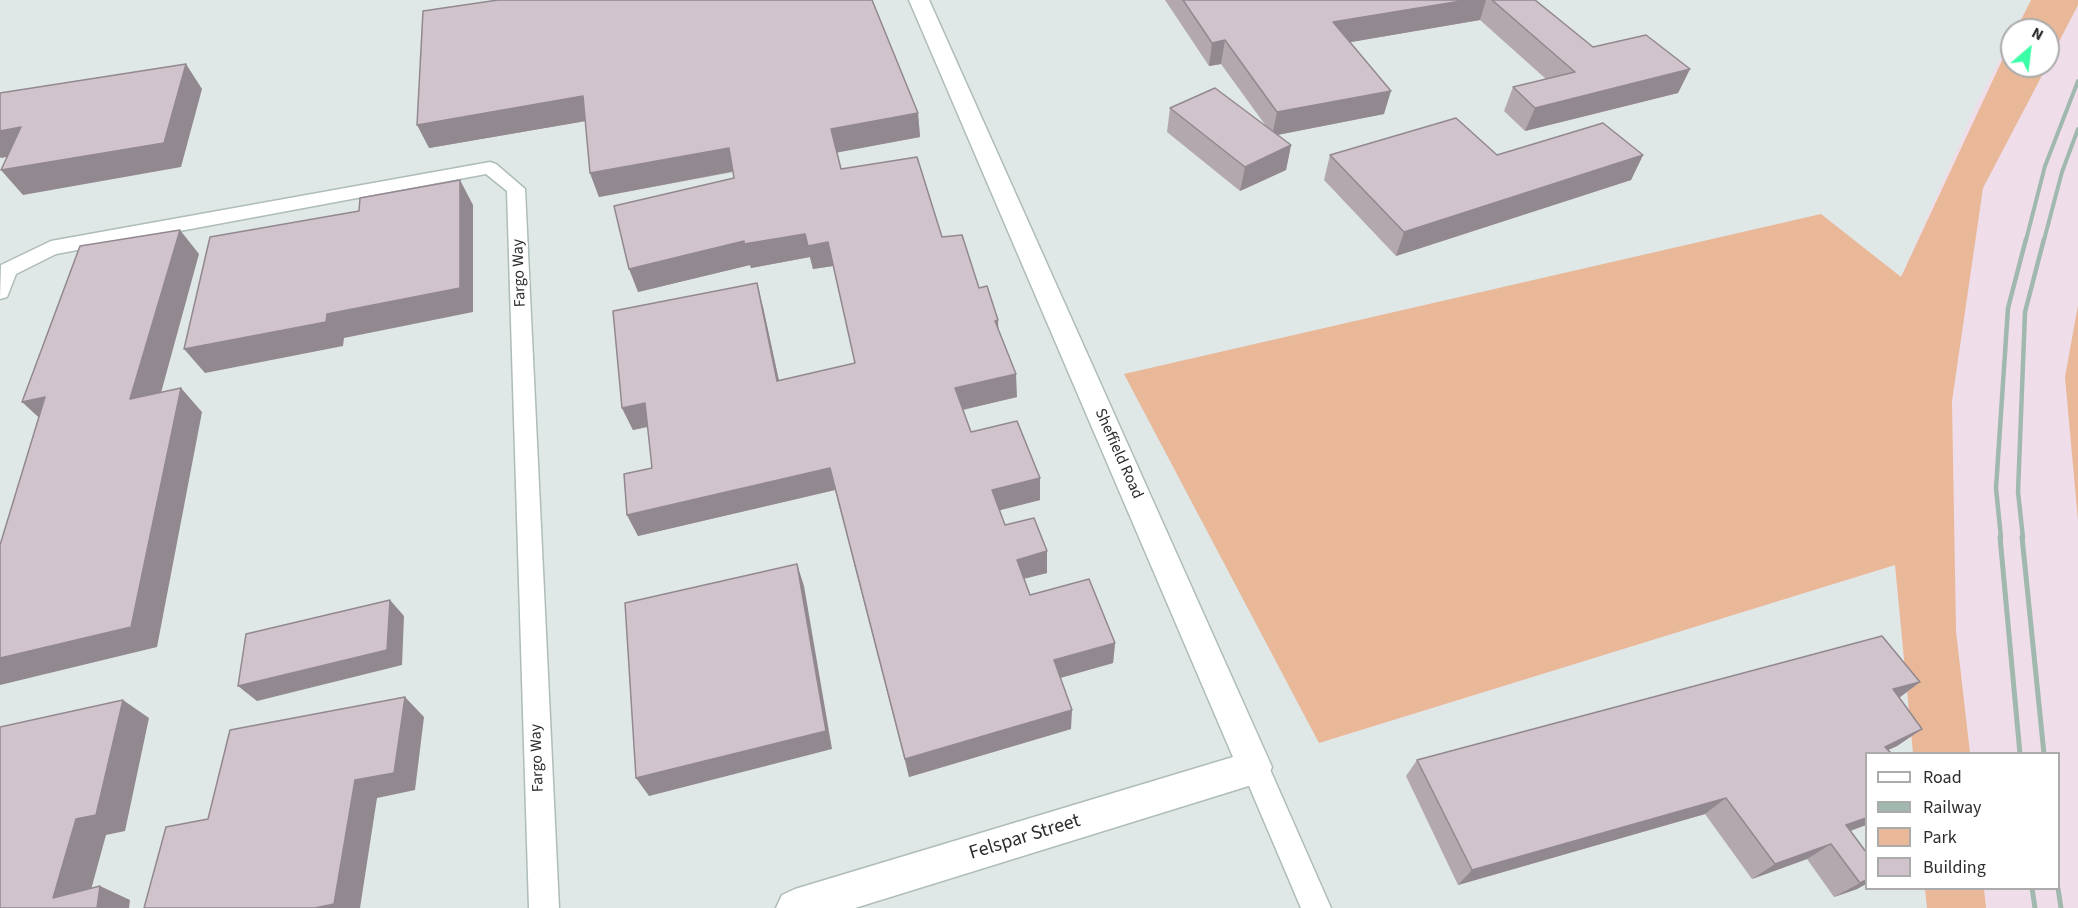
<!DOCTYPE html>
<style>
body{margin:0}
#map{position:relative;width:2078px;height:908px;overflow:hidden;background:#efdeea;font-family:"Source Sans 3",sans-serif}
canvas{display:block}
.legend{position:absolute;left:1865px;top:752px;width:195px;height:138px;box-sizing:border-box;background:#fff;border:2px solid #ababab;margin:0;padding:8px 10px;list-style:none;font-size:18px;color:#2d2d2d}
.legend li{display:flex;align-items:center;gap:12px;height:30px}
.legend b{width:30px;border:2px solid #ababab}
.north{position:absolute;left:2000px;top:18px;width:60px;height:60px;box-sizing:border-box;background:#fff;border:2px solid #ababab;border-radius:50%;rotate:28deg;font-size:16px;font-weight:700;line-height:24px;text-align:center;color:#2d2d2d}
.north::after{content:'';display:block;margin:auto;width:21px;height:27px;background:#3bffa7;clip-path:polygon(50% 0,100% 100%,50% 72%,0 100%)}
</style>
<div id="map">
<canvas width="2078" height="908"></canvas>
<ul class="legend">
<li><b style="height:8px;background:#fff"></b>Road</li>
<li><b style="height:8px;background:#a0b8ae"></b>Railway</li>
<li><b style="height:16px;background:#e8b899"></b>Park</li>
<li><b style="height:16px;background:#d1c3cc"></b>Building</li>
</ul>
<div class="north">N</div>
</div>
<script>
const context = document.querySelector('canvas').getContext('2d');
context.lineJoin = 'round';
function paint(path, color) {
  context.fillStyle = color;
  context.fill(path, 'evenodd');
}
function shape(rows) {
  const path = new Path2D();
  for (const r of rows) {
    path.moveTo(r[0], r[1]);
    for (let i = 2; i < r.length; i += 2) path.lineTo(r[i], r[i + 1]);
  }
  return path;
}
function strokePath(path, color, width, dash) {
  context.strokeStyle = color;
  context.lineWidth = width;
  context.lineCap = dash ? 'butt' : 'round';
  context.setLineDash(dash || []);
  context.stroke(path);
}
function write(font, color, halo, rows, align = 'center') {
  context.font = font + ' "Source Sans 3",sans-serif';
  context.lineWidth = 4.5;
  context.setLineDash([]);
  context.textBaseline = 'middle';
  context.strokeStyle = halo;
  context.fillStyle = color;
  for (const [text, x, y, turn = 0] of rows) {
    context.save();
    context.translate(x, y);
    context.rotate((+turn || 0) * Math.PI / 180);
    context.textAlign = isNaN(turn) ? turn : align;
    if (halo) context.strokeText(text, 0, 0);
    context.fillText(text, 0, 0);
    context.restore();
  }
}
paint(shape([
 [0,0,2031,0,2015,30,2012,30,2012,36,1977,103,1901,277,1319,743,1895,565,1913,753,1866,754,1866,888,1925,889,1927,908,0,908]
]), '#dfe7e7');
paint(shape([
 [2031,0,2078,0,2078,5,2048,63,2048,30,2016,30],
 [2012,39,2012,66,2047,66,1983,188,1952,401,1956,631,1970,753,1913,753,1895,565,1319,743,1124,374,1821,214,1901,277],
 [2078,305,2078,521,2065,377],
 [1925,889,1984,889,1986,908,1927,908]
]), '#e8b899');
const minor = shape([
 [490,162,496,164,525,189,559,908,529,908,507,191,486,174,56,254,16,274,7,297,0,299,1,265,51,241,490,162],
 [1255,754,1265,758,1331,908,1301,908,1241,767,1245,758,1255,754]
]);
const tertiary = shape([
 [909,0,929,0,1272,767,1267,779,1255,784,855,908,776,908,782,895,795,889,1233,757,909,0]
]);
strokePath(minor, '#aebdb6', 3);
strokePath(tertiary, '#aebdb6', 3);
paint(minor, '#fff');
paint(tertiary, '#fff');
strokePath(shape([
 [2026,240,2045,166,2078,81],
 [2044,240,2062,172,2078,129]
]), '#a0b8ae', 4);
strokePath(shape([
 [2001,538,1996,488,2008,308,2026,239],
 [2023,538,2018,492,2025,312,2044,239]
]), '#a0b8ae', 4.5);
strokePath(shape([
 [2000,537,2020,754],
 [2022,537,2044,754],
 [2032,888,2035,908],
 [2058,888,2061,908]
]), '#a0b8ae', 5);
paint(shape([
 [498,0,918,113,920,137,837,152,841,169,942,237,979,288,999,331,1017,397,963,410,971,432,1040,478,1040,500,999,510,1005,525,1047,551,1047,573,1024,579,1030,595,1115,643,1113,663,1060,678,1071,729,909,777,835,490,638,536,627,515,652,468,648,427,633,430,622,408,763,307,779,381,855,363,833,266,813,269,810,257,751,268,750,265,638,292,734,178,733,172,599,197,590,173,585,121,429,148],
 [1165,0,1535,0,1593,47,1690,69,1678,93,1525,131,1504,111,1513,87,1546,79,1480,20,1350,42,1384,114,1277,135,1291,145,1286,170,1240,191,1167,132,1170,108,1266,126,1221,64,1209,66],
 [1330,155,1643,155,1631,180,1396,256,1324,180],
 [1920,682,1899,698,1922,729,1897,746,1888,750,1866,825,1851,831,1866,884,1857,889,1834,897,1807,859,1752,879,1705,814,1458,885,1406,776,1417,760]
]), '#b4a8af');
paint(shape([
 [1467,0,1486,0,1480,20,1328,46,1333,22],
 [1225,40,1221,64,1209,66,1212,43],
 [186,64,202,89,181,167,23,195,1,170],
 [1690,69,1678,93,1525,131,1535,108],
 [1391,91,1384,114,1272,136,1277,112],
 [583,96,592,120,429,148,417,125],
 [918,113,920,137,835,153,831,129],
 [21,127,41,151,1,158,0,157,0,131],
 [1291,145,1286,170,1240,191,1245,167],
 [729,148,735,171,599,197,590,173],
 [1643,155,1631,180,1396,256,1404,232],
 [460,180,473,205,473,312,344,338,343,346,205,373,184,349],
 [180,230,199,254,153,422,130,399],
 [805,234,828,242,833,266,813,269,810,257,751,268,750,265,638,292,629,269,744,241],
 [757,283,763,307,784,404,777,381],
 [998,320,999,344,995,321],
 [1016,374,1017,397,957,411,955,388],
 [181,388,202,412,157,647,0,685,0,658],
 [45,397,47,425,22,402],
 [645,403,655,425,633,430,622,408],
 [830,468,835,490,638,536,627,515],
 [1040,478,1040,500,993,512,992,490],
 [1047,551,1047,573,1018,580,1017,560],
 [797,564,804,586,832,749,649,796,636,778],
 [390,600,404,616,402,665,257,701,238,686],
 [1115,643,1113,663,1053,680,1054,660],
 [1920,682,1896,700,1893,689],
 [405,697,424,717,415,790,377,798,360,908,315,908,355,780],
 [123,700,149,718,125,831,106,835,86,908,53,898,76,819],
 [1072,710,1071,729,909,777,905,759],
 [1922,729,1897,746,1881,753,1885,747],
 [1726,798,1705,814,1458,885,1472,870],
 [1866,818,1866,825,1822,840,1846,825],
 [1831,844,1807,859,1752,879,1775,864],
 [1866,880,1866,884,1857,889,1834,897,1860,883],
 [100,886,130,900,129,908,97,908]
]), '#92888f');
const building = shape([
 [498,0,872,0,918,113,831,129,841,169,917,157,942,237,962,235,979,288,987,286,998,320,995,321,1016,374,955,388,971,432,1017,421,1040,478,992,490,1005,525,1034,518,1047,551,1017,560,1030,595,1089,579,1115,643,1054,660,1072,710,905,759,830,468,627,515,624,474,652,468,645,403,622,408,613,311,757,283,777,381,855,363,828,242,808,246,805,234,744,244,744,241,629,269,614,206,734,178,729,148,590,173,583,96,417,125,423,11,498,0],
 [1183,0,1467,0,1333,22,1391,91,1277,112,1225,40,1212,43,1183,0],
 [1492,0,1535,0,1593,47,1646,35,1690,69,1535,108,1513,87,1575,72,1492,0],
 [186,64,164,143,1,170,21,127,0,131,0,93,186,64],
 [1215,88,1291,145,1245,167,1170,108,1215,88],
 [1456,118,1497,155,1603,123,1643,155,1404,232,1330,155,1456,118],
 [460,180,460,288,327,314,326,322,184,349,210,237,359,211,360,198,460,180],
 [180,230,130,399,181,388,131,627,0,658,0,545,45,397,22,402,80,246,180,230],
 [797,564,826,731,636,778,625,603,797,564],
 [390,600,387,650,238,686,246,634,390,600],
 [1882,636,1920,682,1893,689,1922,729,1885,747,1891,753,1866,753,1866,818,1846,825,1866,852,1866,880,1860,883,1831,844,1775,864,1726,798,1472,870,1417,760,1882,636],
 [405,697,394,773,355,780,334,904,315,908,144,908,166,827,208,819,230,730,405,697],
 [123,700,96,815,76,819,53,898,100,886,97,908,0,908,0,727,123,700]
]);
paint(building, '#d1c3cc');
strokePath(building, '#92888f', 1.5);
write('16px', '#2d2d2d', '#fff', [
 ["Fargo Way",520,273,-92],
 ["Sheffield Road",1118,454,66],
 ["Fargo Way",538,758,-92]
]);
write('20px', '#2d2d2d', '#fff', [
 ["Felspar Street",1025,838,-17]
]);
</script>
